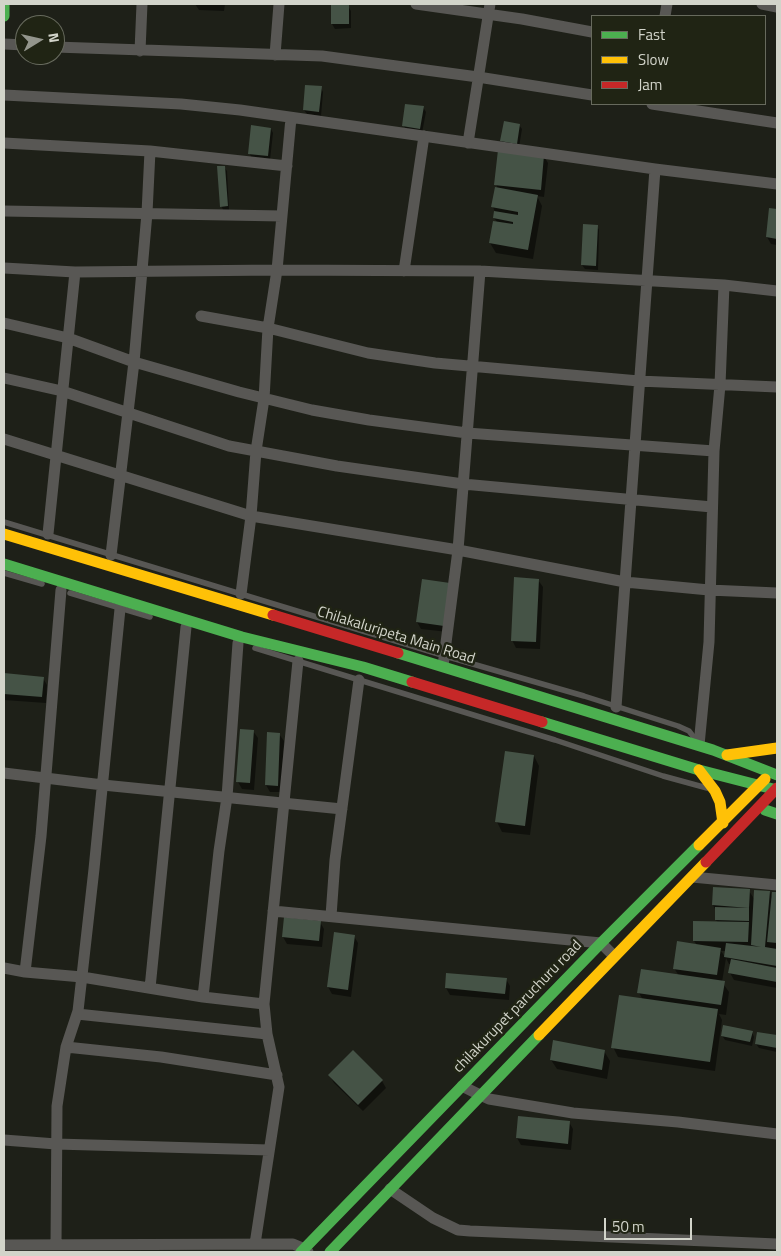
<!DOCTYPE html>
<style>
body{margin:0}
#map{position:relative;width:781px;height:1256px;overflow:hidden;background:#1e2018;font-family:"Titillium Web",sans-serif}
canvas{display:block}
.frame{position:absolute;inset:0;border:5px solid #d2d4ca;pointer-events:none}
.legend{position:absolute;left:591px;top:15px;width:175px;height:90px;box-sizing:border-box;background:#202414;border:1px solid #676a5d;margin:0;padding:6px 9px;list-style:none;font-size:15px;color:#d2d4ca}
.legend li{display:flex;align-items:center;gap:10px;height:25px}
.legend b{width:25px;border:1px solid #676a5d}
.north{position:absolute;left:15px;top:15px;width:50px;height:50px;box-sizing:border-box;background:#202414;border:1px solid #676a5d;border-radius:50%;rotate:81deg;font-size:14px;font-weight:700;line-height:20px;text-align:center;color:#d2d4ca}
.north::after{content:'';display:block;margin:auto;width:18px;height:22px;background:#93958c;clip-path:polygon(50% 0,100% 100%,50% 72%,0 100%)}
.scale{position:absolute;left:604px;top:1218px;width:88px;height:22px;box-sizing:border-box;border:2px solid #d2d4ca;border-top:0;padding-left:6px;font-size:15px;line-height:18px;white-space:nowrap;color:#d2d4ca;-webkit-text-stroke:4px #202414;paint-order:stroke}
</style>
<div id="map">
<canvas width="781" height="1256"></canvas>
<div class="frame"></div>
<ul class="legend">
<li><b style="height:6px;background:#4caf50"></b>Fast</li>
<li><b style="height:6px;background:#ffc107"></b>Slow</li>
<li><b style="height:6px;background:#c62828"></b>Jam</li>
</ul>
<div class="north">N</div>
<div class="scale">50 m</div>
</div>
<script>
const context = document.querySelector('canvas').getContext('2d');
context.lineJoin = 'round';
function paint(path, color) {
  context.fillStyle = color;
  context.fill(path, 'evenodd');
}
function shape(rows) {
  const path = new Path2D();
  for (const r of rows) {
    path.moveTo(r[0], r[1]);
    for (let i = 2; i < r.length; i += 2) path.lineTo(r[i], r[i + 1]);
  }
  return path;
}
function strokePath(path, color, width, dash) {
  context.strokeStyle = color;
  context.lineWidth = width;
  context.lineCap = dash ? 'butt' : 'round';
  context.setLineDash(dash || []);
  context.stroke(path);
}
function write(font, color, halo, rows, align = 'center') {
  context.font = font + ' "Titillium Web",sans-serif';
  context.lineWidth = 5;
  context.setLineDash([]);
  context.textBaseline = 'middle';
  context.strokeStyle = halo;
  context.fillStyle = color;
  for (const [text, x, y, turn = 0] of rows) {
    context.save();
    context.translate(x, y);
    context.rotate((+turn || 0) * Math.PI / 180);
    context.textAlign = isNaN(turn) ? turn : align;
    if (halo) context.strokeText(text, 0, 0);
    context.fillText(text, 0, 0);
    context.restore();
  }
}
paint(shape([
 [195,4,225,4,224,11,199,10],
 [232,4,246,4,246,5,233,5],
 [348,6,351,11,351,28,335,29,332,24,332,7],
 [321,88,323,92,321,116,307,114,304,110],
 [423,107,426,112,422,133,406,130,404,126],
 [519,125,522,129,519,147,504,145,502,141],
 [271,129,273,133,270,160,252,158,249,153],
 [544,156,548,163,544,197,537,196,542,206,533,259,496,253,490,243,498,223,494,218,495,212,493,207,498,189,496,184],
 [224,167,227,171,229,210,224,211,221,206],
 [770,209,777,210,777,245,771,244,767,237],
 [597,226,599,230,598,270,585,269,582,265],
 [538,580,543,587,540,649,516,648,512,640],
 [423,581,448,632,421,629,417,622],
 [4,675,43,678,47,685,46,703,4,700],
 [242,730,253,731,258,738,254,790,242,789,238,782],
 [279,734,284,741,281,792,270,792,266,785],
 [534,756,539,766,530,835,502,832,497,822],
 [749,891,755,900,770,892,772,897,773,893,777,893,777,988,734,980,730,973,731,964,729,964,726,958,722,982,729,992,726,1015,719,1014,722,1020,715,1071,618,1057,613,1047,643,1000,639,993,679,976,674,968,697,945,694,941,718,923,716,920,716,911,713,905],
 [721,951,726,951,725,957],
 [320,922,324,929,322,947,287,944,283,937],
 [354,936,358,943,351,997,332,994,328,987],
 [506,979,510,986,509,1000,450,995,446,988],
 [752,1032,754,1037,752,1046,725,1040,721,1034],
 [758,1033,777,1037,777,1052,759,1048,756,1044],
 [604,1051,610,1061,607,1079,557,1069,551,1060],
 [330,1076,382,1081,386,1088,363,1111,334,1083],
 [519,1117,569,1122,573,1129,571,1150,521,1145,517,1138]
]), '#0007');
paint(shape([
 [331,5,349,5,349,24,331,24],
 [305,85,322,86,319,112,303,110],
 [405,104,424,106,420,129,402,126],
 [504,121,520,124,517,144,500,141],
 [251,125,271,128,268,156,248,154],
 [498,150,544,155,541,190,494,185],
 [217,166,225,166,228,206,220,207],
 [495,187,538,195,528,250,489,243,493,221,513,224,513,222,493,218,494,211,518,215,518,212,491,207],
 [769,208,777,209,777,239,766,237],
 [583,224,598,225,596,266,581,265],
 [514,577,539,579,536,642,511,641],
 [422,579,450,583,444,626,416,622],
 [4,673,44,677,42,697,4,694],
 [240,729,254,730,250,783,236,782],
 [267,732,280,733,278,786,265,785],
 [505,751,534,755,525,826,495,822],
 [713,887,750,889,749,908,712,905],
 [754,890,770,891,765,947,777,949,777,966,724,957,726,943,761,947,751,945],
 [772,892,777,892,777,943,767,942],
 [715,907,749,908,749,921,715,920],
 [284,917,321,921,319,941,282,937],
 [693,921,749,922,748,942,693,941],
 [334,932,355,935,348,990,327,987],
 [677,941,721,948,717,975,673,969],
 [731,959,777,968,777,982,728,973],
 [641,969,725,981,721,1005,637,993],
 [446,973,507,978,505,994,445,988],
 [619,995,718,1009,710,1062,611,1048],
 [723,1025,753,1031,750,1042,721,1036],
 [757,1032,777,1035,777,1048,755,1044],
 [553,1040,605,1050,602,1070,550,1060],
 [353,1050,383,1080,358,1105,328,1075],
 [518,1116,570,1121,568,1144,516,1138]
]), '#455346');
strokePath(shape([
 [4,522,445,656,584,696,678,726,689,731,696,740],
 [4,573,42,584],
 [70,593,150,617],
 [255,648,555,740,663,776,707,788]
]), '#585754', 5.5);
strokePath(shape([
 [416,4,522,19,592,32],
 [762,4,777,7],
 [665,16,667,4],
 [4,44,25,45],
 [55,47,322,56,478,77,592,95],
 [140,51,142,4],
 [275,55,279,4],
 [4,95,181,104,240,110,655,169,777,184],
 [652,104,777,123],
 [4,143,150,151,287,166],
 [468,143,490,4],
 [4,211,282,216],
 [4,268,75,272,277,270,480,271,724,285,777,291],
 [404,271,424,136],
 [201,316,268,328,368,353,435,363,639,381,777,387],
 [4,323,68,338,134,362,239,392,312,410,369,420,467,433,714,451],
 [4,378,62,391,229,446,337,466,463,484,712,507],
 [4,439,251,516,458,550,625,582,709,590,777,593],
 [48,534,75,272],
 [111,555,134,362,147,213,150,151],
 [241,594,251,516,256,451,264,399,268,328,277,270,291,118],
 [443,666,458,550,480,271],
 [616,707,655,169],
 [699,745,709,642,714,451,720,385,724,285],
 [4,773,103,785,342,809],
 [692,877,777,885],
 [273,911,601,943,614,956],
 [331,916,335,860,359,680],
 [4,968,25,972,82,977,203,997,264,1004],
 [25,972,41,836,61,590],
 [150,988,186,627],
 [203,997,219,851,227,797,238,643],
 [77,1014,267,1034],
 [66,1047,161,1057,277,1075],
 [462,1086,480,1095,489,1099,573,1113,678,1122,777,1134],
 [4,1140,56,1144,269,1150],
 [390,1189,433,1218,458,1230,470,1231,777,1244],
 [255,1244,279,1087,267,1034,264,1004,298,661],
 [4,1245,293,1244,305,1249,308,1252],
 [56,1245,57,1106,66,1047,78,1011,94,869,120,609]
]), '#585754', 11);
strokePath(shape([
 [4,4,4,16],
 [4,564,242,637,363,667,412,682],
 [398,653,713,750,777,775],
 [542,722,699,770,777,790],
 [765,810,777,814],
 [301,1252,601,943,699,845],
 [330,1252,539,1035]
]), '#4caf50', 11);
strokePath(shape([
 [4,534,273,615],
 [727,755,777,748],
 [699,770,715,791,720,802,723,823],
 [699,845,765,779],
 [539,1035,706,862]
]), '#ffc107', 11);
strokePath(shape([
 [273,615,398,653],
 [412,682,542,722],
 [706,862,777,788]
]), '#c62828', 11);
write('15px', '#d2d4ca', '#202414', [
 ["Chilakaluripeta Main Road",396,636,17],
 ["chilakurupet paruchuru road",518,1007,-46]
]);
</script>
